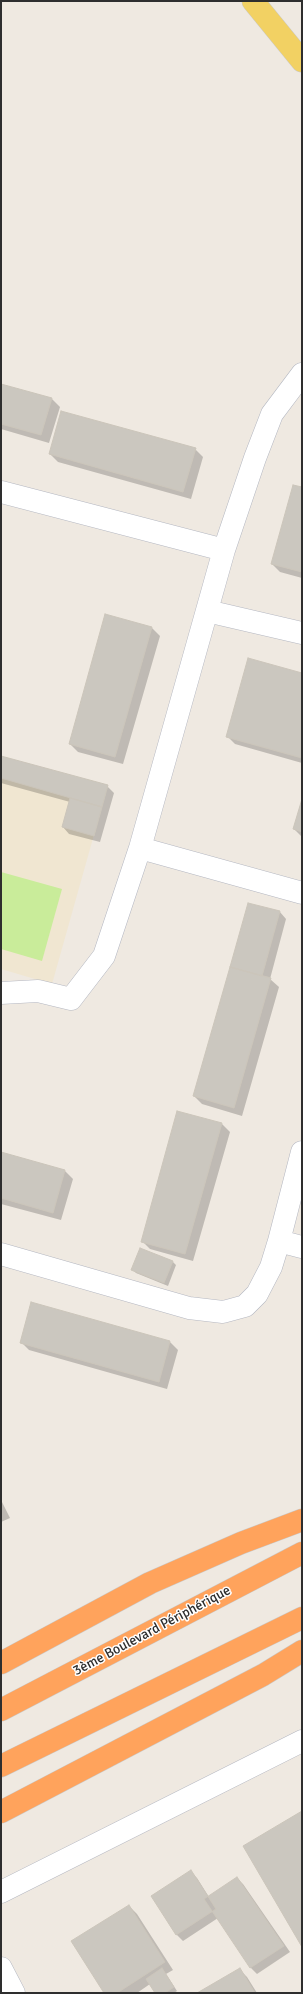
<!DOCTYPE html>
<meta charset="utf-8">
<style>
body{margin:0}
#map{position:relative;width:303px;height:1994px;overflow:hidden;background:#efe9e1;font-family:Signika,sans-serif}
canvas{display:block}
.frame{position:absolute;inset:0;border:2px solid #2e2e2e;pointer-events:none}
</style>
<div id="map">
<canvas width="303" height="1994"></canvas>
<div class="frame"></div>
</div>
<script>
const context = document.querySelector('canvas').getContext('2d');
context.lineJoin = 'round';
function paint(path, color) {
  context.fillStyle = color;
  context.fill(path, 'evenodd');
}
function shape(rows) {
  const path = new Path2D();
  for (const r of rows) {
    path.moveTo(r[0], r[1]);
    for (let i = 2; i < r.length; i += 2) path.lineTo(r[i], r[i + 1]);
  }
  return path;
}
function strokePath(path, color, width, dash) {
  context.strokeStyle = color;
  context.lineWidth = width;
  context.lineCap = dash ? 'butt' : 'round';
  context.setLineDash(dash || []);
  context.stroke(path);
}
function write(font, color, halo, rows, align = 'center') {
  context.font = font + ' Signika,sans-serif';
  context.lineWidth = 3;
  context.setLineDash([]);
  context.textBaseline = 'middle';
  context.strokeStyle = halo;
  context.fillStyle = color;
  for (const [text, x, y, turn = 0] of rows) {
    context.save();
    context.translate(x, y);
    context.rotate((+turn || 0) * Math.PI / 180);
    context.textAlign = isNaN(turn) ? turn : align;
    if (halo) context.strokeText(text, 0, 0);
    context.fillText(text, 0, 0);
    context.restore();
  }
}
paint(shape([
 [1,756,108,785,52,984,1,969]
]), '#f0e6d1');
paint(shape([
 [1,872,62,889,42,961,1,949]
]), '#c9ec9a');
paint(shape([
 [1,385,52,399,60,407,49,443,1,429],
 [195,449,203,457,191,499,58,462,50,454],
 [302,488,302,578,280,572,272,564],
 [152,628,160,636,123,764,78,752,70,744],
 [302,674,302,763,235,744,227,736],
 [1,757,107,786,114,793,100,842,69,834,63,827,70,802,1,783],
 [302,802,302,837,294,829],
 [249,904,280,912,286,919,270,979,279,987,242,1116,202,1104,194,1096],
 [178,1113,222,1124,230,1132,193,1261,150,1249,142,1241],
 [1,1153,65,1171,73,1179,61,1220,1,1204],
 [173,1262,176,1265,168,1286,136,1273,132,1269],
 [21,1342,170,1342,178,1350,167,1389,29,1350],
 [1,1500,10,1518,1,1522],
 [190,1871,197,1878,209,1897,237,1878,243,1884,290,1952,257,1974,251,1968,218,1918,183,1941,176,1934],
 [129,1906,137,1914,173,1970,166,1974,177,1991,174,1993,156,1993,150,1984,137,1993,105,1993],
 [239,1969,247,1977,257,1993,199,1993]
]), '#0003');
const building = shape([
 [1,384,52,398,41,435,1,424,1,384],
 [61,411,196,448,183,492,49,454,61,411],
 [293,485,302,487,302,572,271,564,293,485],
 [105,614,152,627,115,757,69,744,105,614],
 [248,658,302,673,302,758,226,737,248,658],
 [1,756,108,785,102,807,1,778,1,756],
 [70,798,102,807,94,836,62,827,70,798],
 [302,799,302,832,293,829,302,799],
 [248,903,280,911,262,976,230,967,248,903],
 [230,967,271,978,234,1108,193,1096,230,967],
 [177,1111,222,1123,185,1254,141,1242,177,1111],
 [1,1152,65,1170,53,1213,1,1198,1,1152],
 [140,1248,173,1261,164,1283,131,1270,140,1248],
 [31,1302,170,1341,159,1382,20,1343,31,1302],
 [302,1811,302,1947,243,1846,302,1811],
 [191,1870,216,1909,176,1935,151,1896,191,1870],
 [237,1877,284,1946,250,1968,204,1899,237,1877],
 [129,1905,165,1962,117,1993,104,1993,71,1941,129,1905],
 [162,1968,174,1987,165,1993,155,1993,146,1979,162,1968],
 [240,1968,255,1993,197,1993,240,1968]
]);
paint(building, '#cbc7bf');
strokePath(building, '#cbc5ba', 1);
const minor = shape([
 [1,492,224,550],
 [207,611,302,633],
 [140,848,302,893],
 [1,993,38,991,71,999,104,956,140,848,224,550,255,458,272,414,302,374],
 [279,1241,302,1247],
 [1,1254,189,1308,223,1312,245,1306,257,1294,271,1267,279,1241,302,1152],
 [1,1892,302,1741],
 [1,1968,14,1993]
]);
const major = shape([
 [253,1,302,61]
]);
const highway = shape([
 [1,1663,150,1583,241,1543,302,1520],
 [1,1710,302,1553],
 [1,1766,302,1618],
 [1,1812,263,1675,302,1651]
]);
strokePath(minor, '#b4b7c1', 23);
strokePath(major, '#c9c9c9', 23);
strokePath(highway, '#c9c9c9', 23);
strokePath(minor, '#fff', 22);
strokePath(major, '#f2d163', 22);
strokePath(highway, '#ffa35c', 22);
write('14px', '#2e2e2e', '#fff', [
 ["3ème Boulevard Périphérique",152,1631,-28]
]);
</script>
